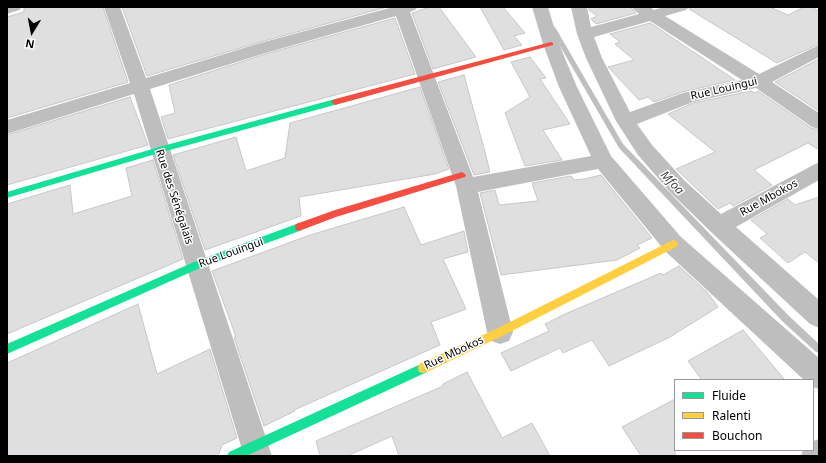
<!DOCTYPE html>
<meta charset="utf-8">
<style>
body{margin:0}
#map{position:relative;width:826px;height:463px;overflow:hidden;background:#fff;font-family:"Noto Sans",sans-serif}
canvas{display:block}
.frame{position:absolute;inset:0;border:8px solid #000;pointer-events:none}
.legend{position:absolute;left:674px;top:379px;width:140px;height:72px;box-sizing:border-box;background:#fff;border:1px solid #999;margin:0;padding:5px 7px;list-style:none;font-size:12px;color:#000}
.legend li{display:flex;align-items:center;gap:8px;height:20px}
.legend b{width:20px;border:1px solid #999}
.north{position:absolute;left:12px;top:12px;width:40px;height:40px;-webkit-text-stroke:3px #fff;paint-order:stroke;rotate:190deg;font-size:11px;font-weight:700;line-height:16px;text-align:center;color:#000}
.north::after{content:'';display:block;margin:auto;width:14px;height:18px;background:#000;clip-path:polygon(50% 0,100% 100%,50% 72%,0 100%)}
</style>
<div id="map">
<canvas width="826" height="463"></canvas>
<div class="frame"></div>
<ul class="legend">
<li><b style="height:5px;background:#16e098"></b>Fluide</li>
<li><b style="height:5px;background:#ffcf43"></b>Ralenti</li>
<li><b style="height:5px;background:#f24e42"></b>Bouchon</li>
</ul>
<div class="north">N</div>
</div>
<script>
const context = document.querySelector('canvas').getContext('2d');
context.lineJoin = 'round';
function shape(rows) {
  const path = new Path2D();
  for (const r of rows) {
    path.moveTo(r[0], r[1]);
    for (let i = 2; i < r.length; i += 2) path.lineTo(r[i], r[i + 1]);
  }
  return path;
}
function paint(path, color) {
  context.fillStyle = color;
  context.fill(path, 'evenodd');
}
function strokePath(path, color, width, dash) {
  context.strokeStyle = color;
  context.lineWidth = width;
  context.lineCap = dash ? 'butt' : 'round';
  context.setLineDash(dash || []);
  context.stroke(path);
}
function write(font, color, halo, rows, align = 'center') {
  context.font = font + ' "Noto Sans",sans-serif';
  context.lineWidth = 3;
  context.setLineDash([]);
  context.textBaseline = 'middle';
  context.strokeStyle = halo;
  context.fillStyle = color;
  for (const [text, x, y, turn = 0] of rows) {
    context.save();
    context.translate(x, y);
    context.rotate((+turn || 0) * Math.PI / 180);
    context.textAlign = isNaN(turn) ? turn : align;
    if (halo) context.strokeText(text, 0, 0);
    context.fillText(text, 0, 0);
    context.restore();
  }
}
paint(shape([
 [816,7,819,7,819,8,816,8,816,7],
 [552,25,555,27,623,144,789,316,819,344,819,353,816,352,783,322,619,148,549,27,552,25]
]), '#bfbfbf');
const building = shape([
 [24,7,103,7,128,82,7,118,7,17,24,12,24,7],
 [122,7,387,7,257,43,147,76,122,7],
 [430,7,439,7,476,57,433,69,412,13,430,7],
 [480,7,503,7,525,33,514,36,522,45,504,50,480,7],
 [589,7,630,7,636,13,596,24,591,19,597,16,589,10,589,7],
 [690,7,770,7,788,15,804,7,811,7,819,11,819,44,777,63,689,9,690,7],
 [395,18,415,74,168,139,161,117,175,113,169,85,269,53,395,18],
 [650,23,655,26,735,80,682,92,654,102,648,97,639,100,608,67,634,60,615,44,620,42,610,34,650,23],
 [530,57,546,78,540,79,570,124,543,130,562,160,525,166,505,113,530,97,511,62,530,57],
 [819,59,819,111,775,82,819,59],
 [464,75,486,156,490,172,474,175,438,82,464,75],
 [420,87,449,169,435,174,299,197,301,216,205,250,173,155,236,137,246,171,285,158,290,123,420,87],
 [751,91,755,93,758,91,811,128,819,130,819,150,808,143,754,170,772,185,733,206,730,203,718,209,676,169,715,152,668,114,693,103,751,91],
 [130,97,148,145,7,185,7,135,130,97],
 [153,160,183,259,7,334,7,204,70,185,73,214,132,196,126,168,153,160],
 [601,175,652,238,637,245,640,248,617,260,501,275,480,193,495,190,499,205,538,201,532,183,571,176,574,180,584,179,601,175],
 [819,197,819,263,805,252,788,263,760,238,767,234,751,220,788,199,795,205,819,197],
 [404,207,421,245,464,231,468,252,443,259,466,309,431,322,440,345,294,410,295,411,264,426,234,338,236,337,212,271,310,235,404,207],
 [679,266,707,292,718,307,670,337,609,366,592,340,563,353,560,348,511,371,501,353,549,331,545,324,565,314,661,273,663,275,679,266],
 [138,304,157,374,210,349,237,438,222,445,218,456,7,456,7,363,138,304],
 [743,330,785,380,702,380,688,361,743,330],
 [467,372,502,438,532,423,550,456,399,456,392,436,347,456,320,456,316,441,443,386,443,384,467,372],
 [675,399,675,456,641,456,622,427,675,399]
]);
paint(building, '#dfdfdf');
strokePath(building, '#c7c7c7', 1);
paint(shape([
 [7,7,22,7,19,10,7,14,7,7],
 [104,7,120,7,146,78,257,44,393,7,418,7,415,10,410,12,473,177,591,156,559,87,543,44,532,7,548,7,559,44,577,87,611,156,681,237,819,358,819,389,813,387,813,380,804,380,665,251,598,169,478,192,513,332,509,341,500,344,491,341,487,332,456,186,396,16,269,52,150,89,272,456,244,456,134,94,7,134,7,120,130,83,104,7],
 [571,7,587,7,591,27,639,14,631,7,650,7,654,10,664,7,689,7,686,10,665,16,759,74,819,45,819,57,772,82,819,113,819,129,812,127,756,88,693,102,637,124,652,145,684,180,721,214,819,162,819,180,736,227,819,300,819,328,810,324,711,232,670,192,638,155,616,121,586,58,577,34,571,7],
 [650,21,742,80,683,93,630,112,602,58,594,37,650,21],
 [819,439,819,456,801,456,803,450,813,450,813,441,819,439]
]), '#bebebe');
paint(shape([
 [335,99,338,100,338,104,159,153,7,198,7,192,159,147,335,99],
 [299,223,302,224,303,227,302,230,200,268,7,354,7,344,194,262,299,223],
 [423,363,427,364,428,368,427,372,246,456,227,456,229,452,423,363]
]), '#16e098');
paint(shape([
 [673,240,676,241,678,244,676,247,504,335,427,372,423,373,419,372,418,368,419,364,496,329,673,240]
]), '#ffcf43');
paint(shape([
 [551,42,553,43,553,45,335,105,331,102,335,99,551,42],
 [462,172,466,175,465,177,336,217,299,231,296,230,295,227,296,224,335,210,462,172]
]), '#f24e42');
write('11px', '#000', '#fff', [
 ["Rue Louingui",724,89,-13],
 ["Rue des Sénégalais",174,197,72],
 ["Rue Mbokos",769,198,-29],
 ["Rue Louingui",231,253,-20],
 ["Rue Mbokos",454,353,-25]
]);
write('italic 12px', '#444', '#fff', [
 ["Mfoa",672,183,46]
]);
</script>
